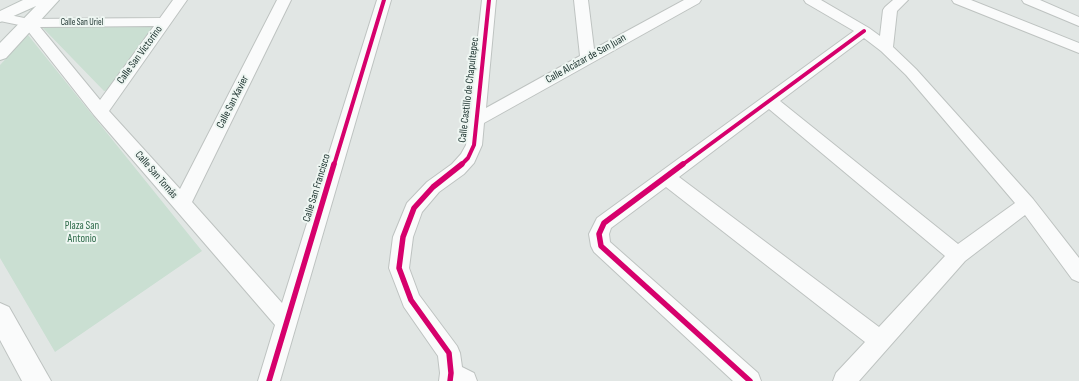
<!DOCTYPE html>
<meta charset="utf-8">
<style>
body{margin:0}
canvas{display:block;background:#e1e6e4}
</style>
<canvas width="1079" height="381"></canvas>
<script>
const context = document.querySelector('canvas').getContext('2d');
context.lineJoin = 'round';
function paint(path, color) {
  context.fillStyle = color;
  context.fill(path, 'evenodd');
}
function shape(rows) {
  const path = new Path2D();
  for (const r of rows) {
    path.moveTo(r[0], r[1]);
    for (let i = 2; i < r.length; i += 2) path.lineTo(r[i], r[i + 1]);
  }
  return path;
}
function strokePath(path, color, width, dash) {
  context.strokeStyle = color;
  context.lineWidth = width;
  context.lineCap = dash ? 'butt' : 'round';
  context.setLineDash(dash || []);
  context.stroke(path);
}
function write(font, color, halo, rows, align = 'center') {
  context.font = font + ' "Sofia Sans Condensed",sans-serif';
  context.lineWidth = 4;
  context.setLineDash([]);
  context.textBaseline = 'middle';
  context.strokeStyle = halo;
  context.fillStyle = color;
  for (const [text, x, y, turn = 0] of rows) {
    context.save();
    context.translate(x, y);
    context.rotate((+turn || 0) * Math.PI / 180);
    context.textAlign = isNaN(turn) ? turn : align;
    if (halo) context.strokeText(text, 0, 0);
    context.fillText(text, 0, 0);
    context.restore();
  }
}
paint(shape([
 [40,25,158,25,110,90,104,91],
 [28,35,202,251,55,352,0,258,0,65]
]), '#cadfd2');
const minor = shape([
 [173,0,187,0,109,111,180,189,277,0,291,0,192,202,282,303,377,0,391,0,280,381,258,381,275,325,94,115,24,26,0,21,0,13,29,19,160,18,173,0],
 [154,26,100,100,40,27,154,26],
 [482,0,496,0,486,108,580,56,574,0,588,0,594,49,684,0,701,0,699,3,484,123,482,145,474,163,464,174,439,192,422,212,413,237,409,268,419,295,457,346,460,353,462,367,474,373,477,381,439,381,440,373,438,356,404,307,389,268,393,237,407,203,427,182,452,164,461,154,466,145,482,0],
 [804,0,821,0,869,28,880,36,883,10,885,7,893,0,908,0,897,11,893,47,916,69,1033,199,1079,258,1079,282,1072,279,1025,215,965,261,859,381,833,381,836,373,865,342,666,187,611,228,609,234,610,242,758,373,761,381,733,381,594,252,591,246,589,234,597,218,854,31,806,3,804,0],
 [864,38,881,51,906,75,1015,203,958,244,780,101,864,38],
 [769,109,945,256,879,327,679,177,769,109],
 [952,0,971,0,1079,43,1079,53,954,3,952,0],
 [1022,0,1040,0,1079,17,1079,26,1024,3,1022,0]
]);
const tertiary = shape([
 [0,303,9,307,51,381,22,381,0,340,0,303]
]);
const secondary = shape([
 [23,0,59,0,6,58,0,60,0,43,36,6,0,22,0,11,23,0]
]);
strokePath(minor, '#bec3c1', 2);
strokePath(tertiary, '#bec3c1', 2);
strokePath(secondary, '#bdc4c1', 2);
paint(minor, '#fafbfb');
paint(tertiary, '#fafbfb');
paint(secondary, '#fafbfb');
strokePath(shape([
 [334,165,384,0],
 [461,165,468,158,474,145,489,0],
 [682,165,864,31]
]), '#d6006c', 4);
strokePath(shape([
 [683,164,604,223,599,234,601,246,750,381],
 [269,381,334,164],
 [450,381,451,373,449,353,411,300,399,268,403,237,414,208,433,187,462,164]
]), '#d6006c', 5.5);
write('9px', '#213733', '#eef6f2', [
 ["Calle San Uriel",82,23]
]);
write('11px', '#213733', '#eef6f2', [
 ["Calle San Victorino",140,55,-54],
 ["Calle Alcázar de San Juan",586,59,-29],
 ["Calle Castillo de Chapultepec",469,90,-83],
 ["Calle San Xavier",233,102,-63],
 ["Calle San Tomás",156,175,49],
 ["Calle San Francisco",317,188,-73]
]);
write('11px', '#2e6b4a', '#eef6f2', [
 ["Plaza San",82,226],
 ["Antonio",82,239]
]);
</script>
